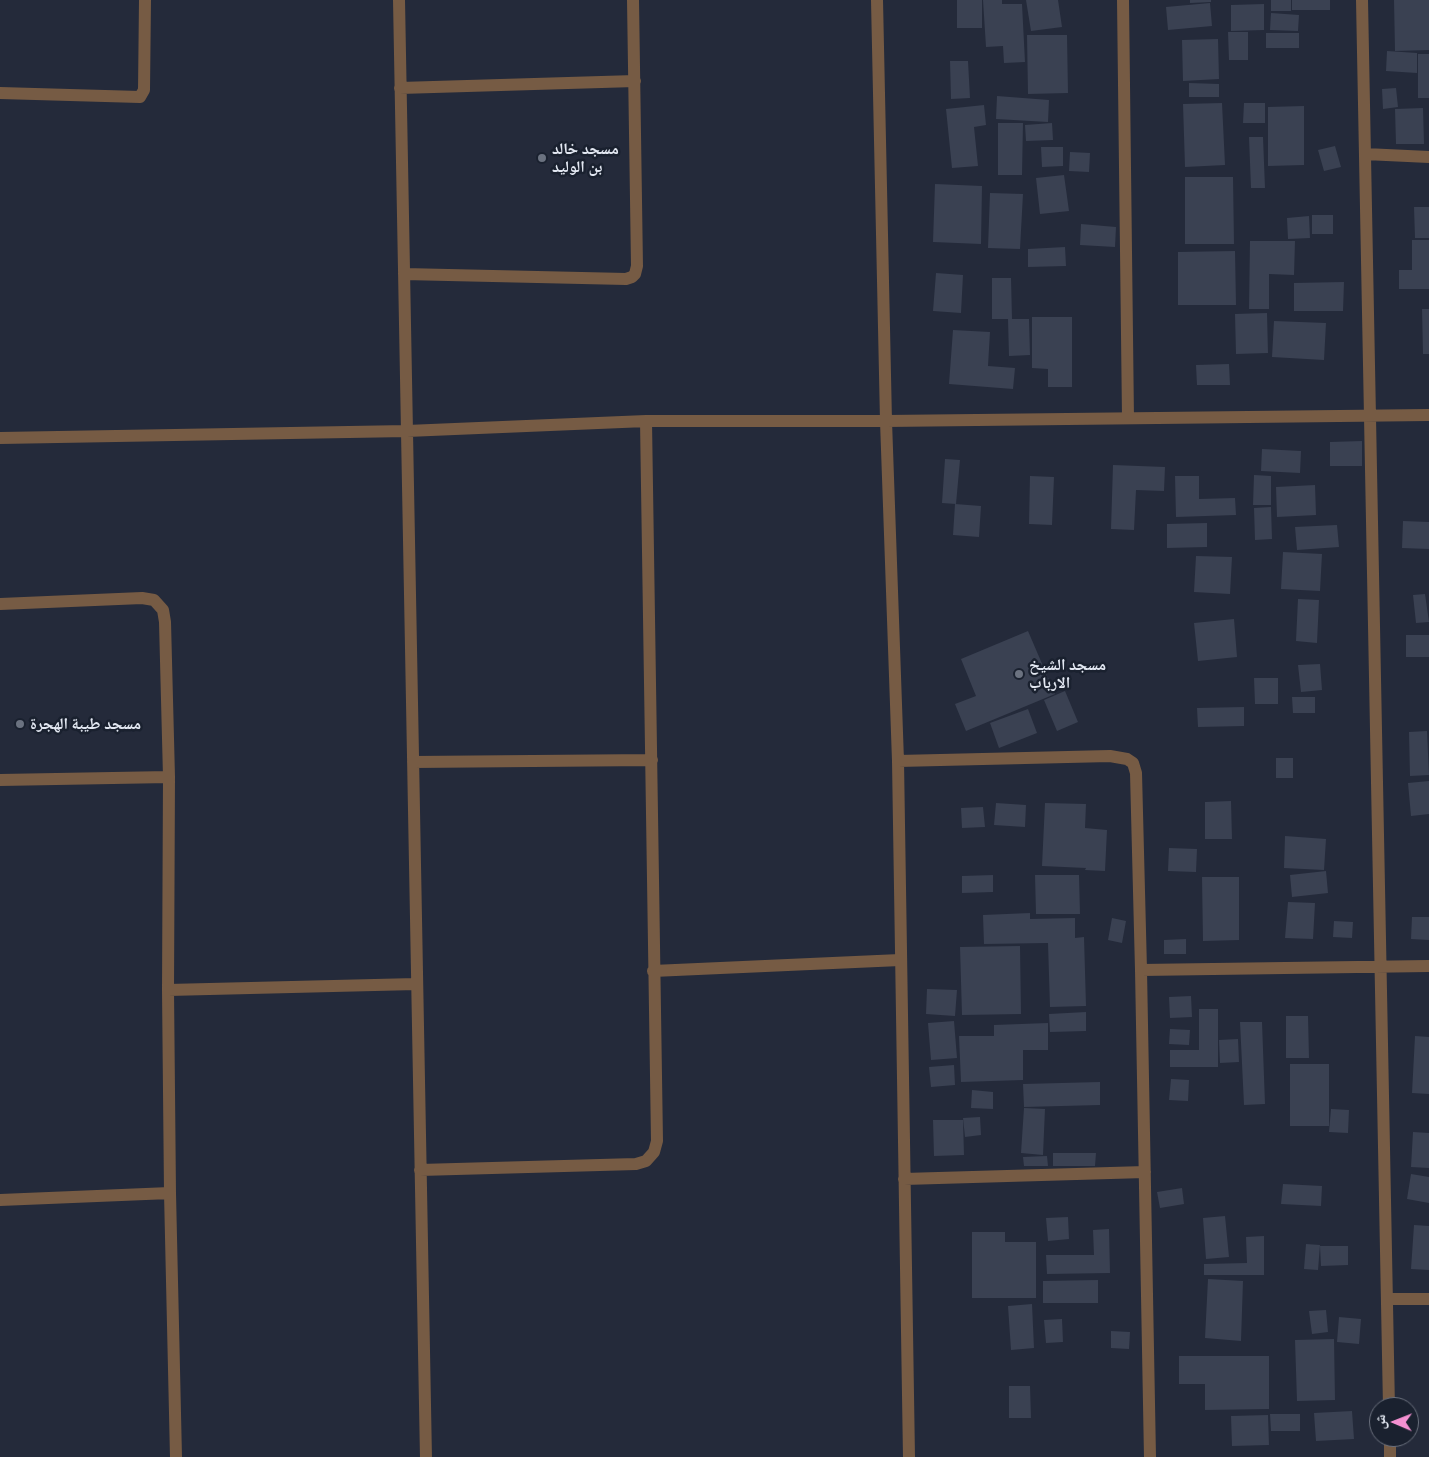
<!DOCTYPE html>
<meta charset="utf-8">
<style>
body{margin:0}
#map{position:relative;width:1429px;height:1457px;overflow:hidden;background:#242a3a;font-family:Cabin,"Noto Naskh Arabic",sans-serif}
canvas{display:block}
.north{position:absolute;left:1369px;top:1397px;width:50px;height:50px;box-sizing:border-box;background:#1a212f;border:1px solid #6a707d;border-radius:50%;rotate:271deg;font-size:14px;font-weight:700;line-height:20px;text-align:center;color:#e2e7f1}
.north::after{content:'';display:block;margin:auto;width:18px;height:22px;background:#f591d2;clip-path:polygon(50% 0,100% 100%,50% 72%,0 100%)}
</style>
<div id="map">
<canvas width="1429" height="1457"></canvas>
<div class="north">ش</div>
</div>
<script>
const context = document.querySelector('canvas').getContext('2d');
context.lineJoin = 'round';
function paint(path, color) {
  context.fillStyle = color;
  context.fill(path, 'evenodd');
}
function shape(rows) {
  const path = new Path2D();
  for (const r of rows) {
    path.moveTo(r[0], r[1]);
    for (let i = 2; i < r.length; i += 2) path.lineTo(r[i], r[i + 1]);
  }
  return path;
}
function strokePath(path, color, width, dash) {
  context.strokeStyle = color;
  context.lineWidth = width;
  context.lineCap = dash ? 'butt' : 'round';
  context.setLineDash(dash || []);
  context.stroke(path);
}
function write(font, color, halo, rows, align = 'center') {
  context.font = font + ' Cabin,"Noto Naskh Arabic",sans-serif';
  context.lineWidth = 5;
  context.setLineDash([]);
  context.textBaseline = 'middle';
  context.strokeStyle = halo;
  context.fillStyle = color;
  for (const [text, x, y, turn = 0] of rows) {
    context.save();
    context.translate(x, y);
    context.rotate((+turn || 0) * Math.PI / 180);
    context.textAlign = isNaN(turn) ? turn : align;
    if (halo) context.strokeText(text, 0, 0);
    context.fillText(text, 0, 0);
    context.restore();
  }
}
paint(shape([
 [957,0,982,0,982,28,957,28],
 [983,0,1002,0,1002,4,1022,4,1025,62,1004,63,1003,46,986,47],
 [1026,0,1058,0,1062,27,1031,31],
 [1190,0,1211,0,1211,2,1190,3],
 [1271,0,1291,0,1291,11,1271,11],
 [1292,0,1330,0,1330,10,1292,10],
 [1394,0,1429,0,1429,50,1395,51],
 [1210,3,1212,26,1168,30,1166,7],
 [1264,4,1264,30,1231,31,1231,5],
 [1271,13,1299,15,1298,31,1270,30],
 [1228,32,1248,32,1248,60,1229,60],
 [1266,33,1299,33,1299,48,1266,48],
 [1027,35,1067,35,1068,93,1028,94],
 [1218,39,1219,79,1183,81,1182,40],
 [1387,51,1417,53,1417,73,1386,71],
 [1418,54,1429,54,1429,98,1418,98],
 [950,61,968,61,970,98,951,99],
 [1189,83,1219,84,1219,97,1189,97],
 [1396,88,1398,107,1383,109,1382,89],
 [997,96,1049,100,1048,122,996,119],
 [1222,103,1225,165,1185,167,1183,104],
 [1244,103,1265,103,1265,123,1243,123],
 [984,105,986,125,974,127,978,166,952,168,946,109],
 [1304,106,1304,165,1268,166,1268,107],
 [1423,108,1424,144,1396,144,1395,109],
 [998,123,1023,123,1022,175,998,175],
 [1052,123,1053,140,1026,141,1025,125],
 [1249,137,1263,137,1265,188,1251,188],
 [1335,146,1341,167,1324,171,1318,150],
 [1041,147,1063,147,1063,166,1042,167],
 [1070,152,1090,153,1089,172,1069,171],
 [1064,175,1069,211,1040,214,1036,178],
 [1185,177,1233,177,1234,244,1185,244],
 [935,184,982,186,981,244,933,242],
 [990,193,1023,194,1020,249,988,248],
 [1414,207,1429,207,1429,238,1415,238],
 [1312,215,1333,215,1333,234,1312,234],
 [1309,216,1310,238,1288,239,1287,218],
 [1081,224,1116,227,1115,247,1080,245],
 [1412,240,1429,240,1429,289,1399,289,1399,270,1412,270],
 [1250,241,1295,241,1294,275,1269,274,1269,309,1249,309],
 [1065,247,1066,266,1028,267,1028,249],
 [1235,251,1236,305,1178,305,1178,252],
 [936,273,963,275,961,313,933,311],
 [992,278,1011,278,1012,319,1029,319,1030,355,1009,356,1008,319,992,319],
 [1344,282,1343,311,1294,311,1294,283],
 [1422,309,1429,309,1429,354,1423,354],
 [1267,313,1268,353,1236,354,1235,314],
 [1032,317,1072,317,1072,387,1048,387,1048,369,1032,368],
 [1274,321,1326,323,1324,360,1272,357],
 [953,330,990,332,988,366,1015,368,1013,389,949,384],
 [1229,364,1230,385,1197,385,1196,365],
 [1362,441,1362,466,1330,466,1330,442],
 [1262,449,1301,451,1300,473,1261,471],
 [945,459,960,460,956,504,942,503],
 [1113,465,1165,467,1164,491,1136,490,1134,530,1111,529],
 [1254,475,1271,476,1271,505,1253,505],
 [1030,476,1054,477,1052,525,1029,524],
 [1175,476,1199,476,1199,499,1235,498,1236,515,1176,517],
 [1315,485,1316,515,1277,517,1276,487],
 [955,504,981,506,979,537,953,535],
 [1271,507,1272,539,1255,540,1254,508],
 [1403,521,1429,522,1429,549,1402,548],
 [1207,523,1207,547,1167,548,1167,524],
 [1337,525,1339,547,1297,550,1295,527],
 [1283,552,1322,554,1320,591,1281,589],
 [1196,556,1232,557,1230,594,1194,592],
 [1425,594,1429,622,1416,623,1413,595],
 [1298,599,1319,600,1317,643,1296,641],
 [1234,619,1237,657,1198,661,1194,623],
 [1028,631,1055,694,966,731,955,704,976,696,961,659],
 [1406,635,1429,635,1429,657,1406,657],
 [1320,664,1322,690,1301,692,1298,665],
 [1254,678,1278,678,1278,704,1255,704],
 [1065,691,1078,722,1057,731,1044,700],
 [1292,697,1315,697,1315,713,1293,713],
 [1244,707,1244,726,1198,727,1197,708],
 [1028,709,1037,733,999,748,990,723],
 [1427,731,1429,775,1410,776,1409,732],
 [1276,758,1293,758,1293,778,1276,778],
 [1429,781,1429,814,1411,816,1408,783],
 [1231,801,1232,839,1205,839,1205,802],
 [996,803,1026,805,1025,827,994,825],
 [1045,803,1086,804,1085,828,1107,830,1105,871,1085,870,1086,868,1042,866],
 [983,807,985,827,962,828,961,808],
 [1285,836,1326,839,1324,870,1284,868],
 [1169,848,1197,849,1196,872,1168,871],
 [1326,871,1328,893,1292,897,1290,875],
 [993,875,993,892,962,893,962,876],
 [1035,875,1079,875,1080,914,1036,914],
 [1202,877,1239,877,1239,940,1203,941],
 [1288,902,1315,903,1313,939,1285,938],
 [1030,913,1030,919,1075,918,1075,938,1084,937,1086,1006,1050,1007,1048,943,984,944,983,915],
 [1412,917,1429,917,1429,940,1411,939],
 [1112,918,1126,921,1122,943,1108,940],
 [1334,921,1353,922,1352,938,1333,937],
 [1186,939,1186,954,1164,954,1164,940],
 [1020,946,1021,1014,962,1015,960,947],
 [927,989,957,990,955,1016,926,1014],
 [1191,996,1192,1017,1170,1018,1169,997],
 [1199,1009,1218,1009,1218,1067,1170,1067,1170,1050,1199,1050],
 [1086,1012,1086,1031,1050,1032,1049,1014],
 [1286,1016,1308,1016,1309,1058,1286,1058],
 [954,1021,957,1058,931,1060,928,1023],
 [1240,1022,1262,1022,1265,1104,1244,1105],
 [1048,1023,1048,1050,1023,1050,1023,1080,961,1082,959,1036,994,1036,994,1025],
 [1170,1029,1190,1030,1189,1045,1169,1044],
 [1415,1036,1429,1037,1429,1094,1412,1093],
 [1238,1039,1239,1062,1220,1063,1219,1040],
 [1290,1064,1329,1064,1329,1126,1290,1126],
 [954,1065,955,1085,931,1087,929,1067],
 [1171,1079,1189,1080,1188,1101,1169,1100],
 [1100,1082,1100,1105,1024,1107,1023,1084],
 [972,1090,993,1092,993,1109,971,1108],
 [1024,1108,1045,1109,1043,1155,1021,1153],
 [1331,1109,1349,1110,1348,1133,1329,1132],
 [980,1117,981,1135,965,1137,963,1118],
 [933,1120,963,1120,964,1155,934,1156],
 [1413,1132,1429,1133,1429,1168,1411,1167],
 [1053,1153,1096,1153,1095,1166,1053,1166],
 [1047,1156,1048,1166,1024,1166,1023,1157],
 [1411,1174,1429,1177,1429,1203,1407,1199],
 [1283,1184,1322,1186,1321,1206,1281,1204],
 [1182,1188,1184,1204,1160,1208,1157,1192],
 [1225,1216,1229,1257,1206,1259,1203,1218],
 [1068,1217,1069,1239,1048,1241,1046,1218],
 [1414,1225,1429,1226,1429,1270,1411,1269],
 [1109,1229,1110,1273,1047,1274,1046,1255,1094,1255,1093,1230],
 [972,1232,1005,1232,1005,1242,1036,1242,1036,1298,972,1298],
 [1264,1236,1264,1275,1204,1275,1204,1264,1247,1263,1246,1237],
 [1306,1244,1320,1245,1318,1270,1304,1269],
 [1320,1246,1348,1246,1348,1265,1321,1266],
 [1208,1279,1243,1281,1241,1341,1205,1338],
 [1098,1280,1098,1303,1043,1303,1043,1281],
 [1032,1304,1034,1348,1011,1350,1008,1306],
 [1326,1310,1328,1332,1312,1334,1309,1311],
 [1339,1317,1361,1319,1359,1344,1337,1342],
 [1062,1319,1063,1342,1046,1343,1044,1320],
 [1111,1331,1130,1332,1129,1349,1111,1348],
 [1334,1339,1335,1400,1297,1401,1295,1340],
 [1179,1356,1269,1356,1269,1409,1205,1410,1205,1384,1179,1384],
 [1009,1386,1030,1386,1031,1418,1009,1418],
 [1352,1411,1354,1439,1316,1441,1314,1413],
 [1270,1414,1300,1414,1300,1431,1271,1431],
 [1268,1415,1269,1445,1232,1446,1231,1416]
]), '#3a4152');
strokePath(shape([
 [399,0,426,1457],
 [877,0,886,421,898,761,909,1457],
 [1123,0,1128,418],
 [1362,0,1389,1407],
 [400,88,635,81],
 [0,93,140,97,144,90,145,0],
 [1365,154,1429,157],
 [404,274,626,279,632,277,635,274,637,266,633,0],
 [0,438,407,431,646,421,886,421,1429,415],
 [0,604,142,598,154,600,163,610,165,622,169,777,168,990,170,1193,176,1457],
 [898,761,1110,756,1127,759,1133,763,1136,773,1141,970,1150,1457],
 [413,762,652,760],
 [0,780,169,777],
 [1141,970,1429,966],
 [653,971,900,960],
 [168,990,416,984],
 [420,1170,636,1164,646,1161,654,1152,657,1141,646,421],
 [904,1179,1145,1172],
 [0,1200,170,1193],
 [1387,1299,1429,1299],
 [1390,1437,1390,1457]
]), '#765b44', 12);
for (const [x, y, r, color] of [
 [542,158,5,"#6b7280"],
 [1019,674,5,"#6b7280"],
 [20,724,5,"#6b7280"]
]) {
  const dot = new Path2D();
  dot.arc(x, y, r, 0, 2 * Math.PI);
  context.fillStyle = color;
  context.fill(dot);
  strokePath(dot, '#1a212f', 2);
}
write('bold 16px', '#e2e7f1', '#1a212f', [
 ["مسجد خالد",552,149],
 ["بن الوليد",552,167],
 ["مسجد الشيخ",1029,665],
 ["الارباب",1029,683],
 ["مسجد طيبة الهجرة",30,724]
], 'left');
</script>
